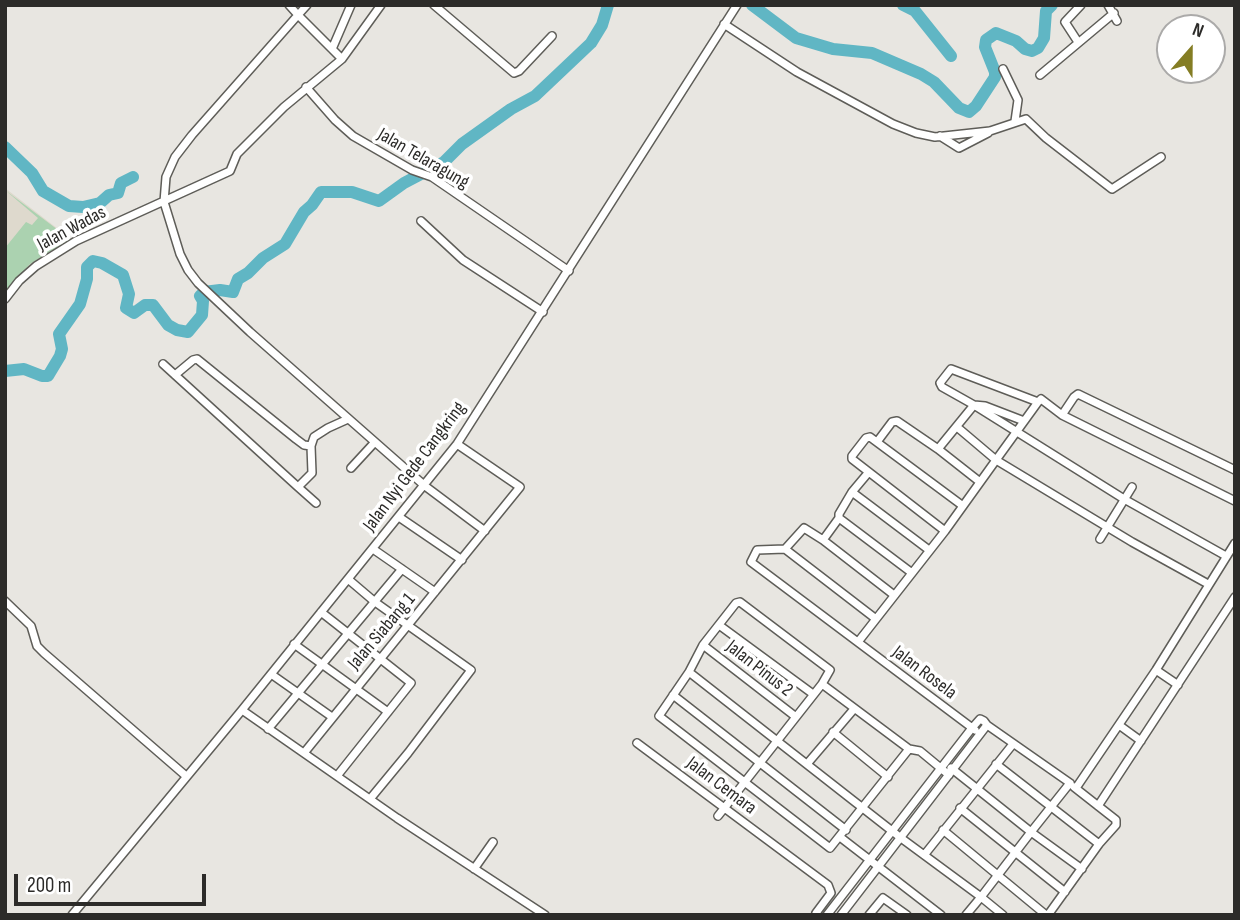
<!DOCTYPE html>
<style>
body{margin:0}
#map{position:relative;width:1240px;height:920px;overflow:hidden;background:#e8e6e1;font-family:"Sofia Sans Condensed",sans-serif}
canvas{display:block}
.frame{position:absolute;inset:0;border:7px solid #2c2b29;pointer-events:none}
.north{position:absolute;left:1156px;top:14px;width:70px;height:70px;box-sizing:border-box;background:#fff;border:2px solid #abaaa9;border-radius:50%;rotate:21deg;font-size:19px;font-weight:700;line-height:28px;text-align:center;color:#2c2b29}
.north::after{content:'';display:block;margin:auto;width:24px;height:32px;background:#847d24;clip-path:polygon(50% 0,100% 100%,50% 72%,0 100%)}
.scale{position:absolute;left:14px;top:874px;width:192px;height:32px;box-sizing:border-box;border:4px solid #2c2b29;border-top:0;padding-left:9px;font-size:21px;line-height:24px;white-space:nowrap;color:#2c2b29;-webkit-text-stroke:5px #fff;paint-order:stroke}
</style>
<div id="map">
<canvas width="1240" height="920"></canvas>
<div class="frame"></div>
<div class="north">N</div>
<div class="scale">200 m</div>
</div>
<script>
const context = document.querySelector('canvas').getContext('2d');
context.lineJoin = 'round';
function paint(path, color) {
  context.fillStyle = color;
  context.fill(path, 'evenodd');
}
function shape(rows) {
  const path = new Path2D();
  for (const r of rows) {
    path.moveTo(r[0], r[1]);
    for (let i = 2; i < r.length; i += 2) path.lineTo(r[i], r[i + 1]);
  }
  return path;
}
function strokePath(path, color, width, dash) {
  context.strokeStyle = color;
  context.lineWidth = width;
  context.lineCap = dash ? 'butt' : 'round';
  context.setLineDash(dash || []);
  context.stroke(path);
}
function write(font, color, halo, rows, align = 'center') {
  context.font = font + ' "Sofia Sans Condensed",sans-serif';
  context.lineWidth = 7;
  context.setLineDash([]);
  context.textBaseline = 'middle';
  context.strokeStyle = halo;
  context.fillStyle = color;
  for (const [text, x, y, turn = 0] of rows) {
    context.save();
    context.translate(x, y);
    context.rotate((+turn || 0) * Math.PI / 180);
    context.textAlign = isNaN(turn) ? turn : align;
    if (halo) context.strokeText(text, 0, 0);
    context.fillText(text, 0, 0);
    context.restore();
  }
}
paint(shape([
 [5,188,71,239,43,257,16,279,5,292]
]), '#ded9cd');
paint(shape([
 [5,190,70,239,30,264,5,291,5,248,26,222,32,225,38,218]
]), '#abd2b0');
strokePath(shape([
 [752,5,796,38,833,49,872,53,921,74,934,82,959,108,969,112,976,106,995,77,995,72,985,47,986,40,996,33,1016,41,1025,49,1032,51,1038,48,1044,38,1046,11,1052,5],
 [903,5,915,11,951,56],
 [5,147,32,173,43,191,69,206,83,207,100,203,109,195,118,193,121,183,133,177],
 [5,371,24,369,42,376,48,376,60,356,62,349,59,334,80,304,87,279,87,267,93,261,102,263,123,275,129,294,126,308,134,313,145,305,153,305,168,325,177,330,188,332,202,315,203,301,200,296,204,292,220,290,233,292,238,279,248,273,263,258,285,244,304,212,312,205,321,192,352,192,379,201,404,183,444,162,462,144,511,109,535,96,591,43,602,25,608,5]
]), '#60b6c4', 12);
const minor = shape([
 [289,5,298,15,192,135,175,157,166,177,164,202,180,254,188,270,198,283,250,332,425,486,485,531],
 [307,5,298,15,342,59],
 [434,5,514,73,519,71,552,36],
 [1108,5,1117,21],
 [724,24,797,72,893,124,916,133,935,137,990,131,1026,119,1046,138,1112,189,1161,157],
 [1078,42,1065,22,1081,5],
 [332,49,351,5],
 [1003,69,1018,100,1015,121],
 [1040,75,1114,13],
 [306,87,335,120,353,136,412,170,432,177,569,271],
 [940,136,959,148,988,133],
 [421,221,463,260,543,312],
 [5,299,19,281,36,266,76,241,230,171,237,154,284,107,342,59,381,5],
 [163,364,298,487,312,473,311,446,314,437,328,428,348,419],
 [175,375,193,360,197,359,296,439,304,445,311,446],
 [1038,402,1041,399,1062,415,1235,501],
 [1062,415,1074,397,1078,394,1235,470],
 [957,427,996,460,1038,402,951,369,940,383,942,387,974,405,985,406,1024,421],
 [877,442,892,422,897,421,938,449,980,482],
 [938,449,974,405,1124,499,1226,556],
 [351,468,375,442],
 [868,473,852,492,839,514,839,518,823,540,804,528,785,549,757,550,751,562,975,730],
 [298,487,316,503],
 [852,492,929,550],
 [399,517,462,560],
 [839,518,912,573],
 [945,531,996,460,1132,542,1208,584],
 [1100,539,1132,487],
 [823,540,894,595],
 [373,549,435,592],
 [785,549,876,619],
 [348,579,375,602,471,670,408,753,370,799],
 [5,601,31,626,37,646,44,653,186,776],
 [321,612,411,683,337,776],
 [719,625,813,694],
 [858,642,945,531,852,459,852,456,866,438,870,437,963,506],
 [294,644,388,712],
 [703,645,796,717],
 [1156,670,1178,685],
 [689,672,901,838,981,897,966,915],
 [271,674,332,717],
 [673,695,846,830],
 [242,710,397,818,545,915],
 [1119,725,1141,741],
 [268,729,402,569],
 [833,732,888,777],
 [637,743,828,885,831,893,816,913,818,915],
 [909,749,830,848,659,716,689,672,703,645,736,603,740,602,830,670,822,684,909,749,920,751,949,775],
 [304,753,520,487,457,444],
 [807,764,854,709],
 [996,764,1099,844],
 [951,768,1031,832,1070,783,987,725],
 [1076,788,1156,670,1235,543],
 [1098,806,1235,597],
 [960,808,1065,892],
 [718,816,822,684],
 [943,830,1046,915],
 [840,837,941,915],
 [925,854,1013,744],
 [474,869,493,842],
 [72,915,242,710,457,444,737,5],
 [827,915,972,728,980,719,984,721,987,725,841,915],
 [869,915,883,898,907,915],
 [1003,915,981,897,1031,832,1082,869],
 [1048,915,1099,844,1116,825,1116,820,1074,787]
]);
strokePath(minor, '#5e5d58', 10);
strokePath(minor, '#fff', 7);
write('19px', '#2c2b29', '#fff', [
 ["Jalan Telaragung",423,159,30],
 ["Jalan Wadas",72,229,-28],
 ["Jalan Nyi Gede Cangkring",415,467,-53],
 ["Jalan Siabang 1",382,632,-50],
 ["Jalan Pinus 2",759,669,38],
 ["Jalan Rosela",924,673,37],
 ["Jalan Cemara",721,786,37]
]);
</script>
